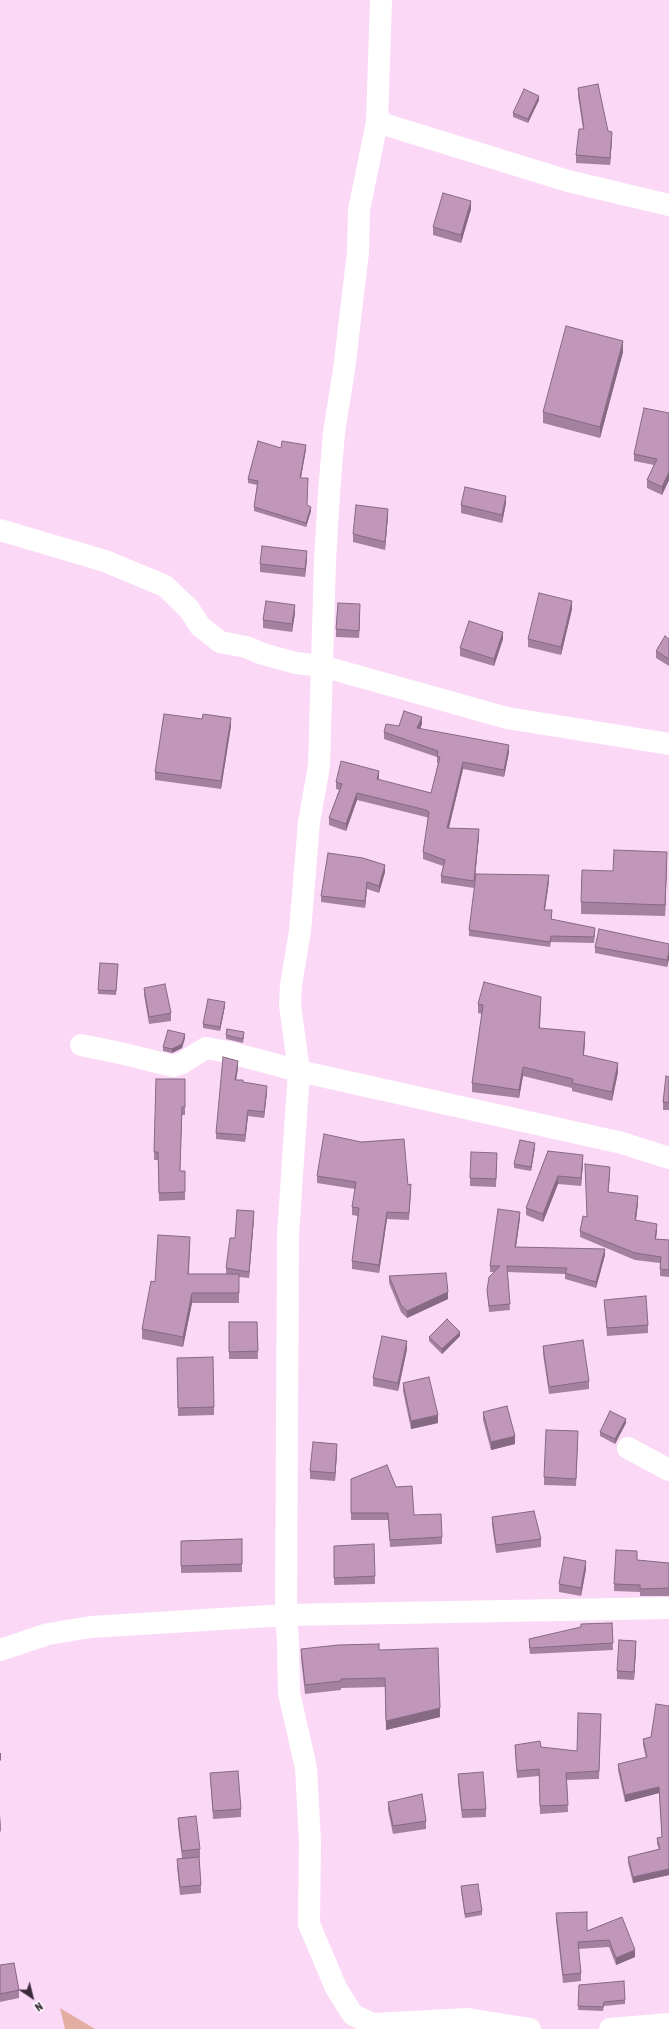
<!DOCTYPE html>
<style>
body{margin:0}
#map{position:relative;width:669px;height:2029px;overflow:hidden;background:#fcd8f7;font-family:"Asap Condensed",sans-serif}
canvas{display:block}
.north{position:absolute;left:12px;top:1977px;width:40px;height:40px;-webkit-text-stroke:3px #fff;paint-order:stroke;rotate:145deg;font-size:11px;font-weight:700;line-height:16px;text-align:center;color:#3b2a39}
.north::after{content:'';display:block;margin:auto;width:14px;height:18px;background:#3b2a39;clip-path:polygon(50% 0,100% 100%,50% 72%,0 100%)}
</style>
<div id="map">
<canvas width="669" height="2029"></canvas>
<div class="north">N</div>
</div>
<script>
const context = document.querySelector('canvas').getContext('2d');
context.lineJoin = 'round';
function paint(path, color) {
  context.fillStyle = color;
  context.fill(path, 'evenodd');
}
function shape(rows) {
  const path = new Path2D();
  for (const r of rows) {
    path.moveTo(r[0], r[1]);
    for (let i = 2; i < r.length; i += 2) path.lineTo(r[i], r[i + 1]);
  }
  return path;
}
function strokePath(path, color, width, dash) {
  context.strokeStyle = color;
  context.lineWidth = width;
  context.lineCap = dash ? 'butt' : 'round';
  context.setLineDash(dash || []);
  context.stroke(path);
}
paint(shape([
 [60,2008,95,2029,65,2029]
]), '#e3ada2');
strokePath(shape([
 [381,0,377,122,359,210,358,252,344,370,334,432,329,493,325,560,319,766,309,822,300,931,291,985,290,1005,299,1071,288,1235,286,1615,669,1608],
 [377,122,568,181,669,205],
 [0,530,105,561,165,586,189,609,200,626,220,642,246,647,263,654,296,663,322,666,507,718,669,744],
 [81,1045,120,1053,173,1066,182,1063,206,1048,228,1052,299,1071,622,1143,669,1158],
 [628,1448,669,1470],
 [0,1650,48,1634,91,1627,286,1615,288,1642,289,1693,306,1768,310,1842,309,1924,336,1988,353,2015,373,2024,468,2019,530,2029],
 [610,2029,669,2024]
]), '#fff', 22);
paint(shape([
 [578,88,608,131,612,139,610,165,576,163,576,155,583,129,578,96],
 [539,100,528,123,513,117,513,113],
 [471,209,461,243,433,235,433,227],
 [623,352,600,438,543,423,543,412],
 [669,413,669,480,662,495,647,488,647,480,654,465,634,461,634,454],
 [281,448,306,449,301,478,307,505,311,511,306,527,254,511,254,507,257,485,248,483,248,479],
 [506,503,502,523,461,513,461,505],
 [388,516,385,550,353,542,353,534],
 [307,559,305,577,260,572,260,564],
 [572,609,561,655,528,647,528,639],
 [360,612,359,638,336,637,336,629],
 [295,613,292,632,263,628,263,620],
 [503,639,494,666,460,656,460,648],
 [669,639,669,666,656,658,656,651],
 [422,724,420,729,509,752,504,777,463,769,449,828,479,836,474,888,441,883,441,876,443,866,423,859,423,852,428,818,426,817,357,800,346,831,329,825,329,818,339,790,336,789,336,782,379,778,379,780,431,793,438,763,437,763,437,757,384,739,384,732,399,726],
 [231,726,221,789,155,780,155,772],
 [667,863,665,916,581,914,581,902,613,871],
 [385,872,379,893,367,889,365,908,321,902,321,896],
 [549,881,545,910,552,916,552,920,595,934,594,943,551,942,550,947,469,936,469,930],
 [669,944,669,958,667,967,595,953,595,947],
 [118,964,116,995,98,994,98,990],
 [144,988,171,1013,171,1021,149,1024,144,995],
 [478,1004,541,1006,540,1028,585,1041,584,1055,618,1072,612,1101,572,1091,572,1088,523,1076,519,1098,472,1092,472,1083,482,1014,478,1013],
 [225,1006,220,1031,203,1028,203,1024],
 [226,1035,244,1036,243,1043,226,1039],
 [185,1038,182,1048,172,1053,163,1051,163,1047],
 [238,1068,236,1080,243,1082,267,1092,264,1118,248,1116,245,1142,216,1139,216,1133],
 [669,1077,669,1110,663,1110,663,1102],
 [185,1079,185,1115,182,1115,180,1171,185,1171,185,1200,159,1201,158,1160,154,1160,154,1152],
 [535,1147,531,1171,514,1168,514,1164],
 [548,1151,583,1163,581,1186,558,1184,543,1222,526,1215,526,1208],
 [497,1161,496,1187,470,1186,470,1178],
 [610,1173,608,1192,638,1203,636,1220,657,1230,656,1239,669,1240,669,1277,660,1276,660,1263,635,1260,580,1237,580,1231],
 [317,1176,408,1185,411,1192,409,1220,387,1219,379,1273,352,1269,352,1261,358,1216,352,1215,352,1207,355,1189,317,1183],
 [254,1218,249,1278,239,1277,239,1303,192,1303,183,1347,142,1339,142,1329,155,1282,190,1247,189,1274,226,1274,226,1268,235,1238],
 [520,1218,516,1247,605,1255,596,1288,565,1279,565,1274,507,1272,510,1310,489,1312,487,1290,494,1272,490,1272,490,1266],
 [389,1276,448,1299,407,1318,401,1312,389,1283],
 [604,1300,648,1325,648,1333,607,1336],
 [229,1322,257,1322,258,1359,229,1359],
 [460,1336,442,1354,429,1341,429,1337],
 [543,1346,589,1381,589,1389,549,1394,543,1354],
 [407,1349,398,1391,373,1386,373,1378],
 [177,1358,214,1407,214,1415,178,1416],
 [403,1383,438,1423,411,1429,403,1391],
 [483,1412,515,1444,491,1450,483,1420],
 [626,1423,615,1444,600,1436,600,1432],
 [578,1439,576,1486,544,1485,544,1477],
 [337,1452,335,1481,310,1479,310,1471],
 [351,1479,396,1487,414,1515,442,1537,442,1544,390,1547,388,1520,351,1520],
 [492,1517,541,1539,541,1547,496,1553,492,1525],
 [242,1539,242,1572,181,1573,181,1541],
 [334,1546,375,1576,375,1584,334,1585],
 [637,1560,669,1563,669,1596,640,1596,640,1592,614,1591,614,1584],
 [586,1569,581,1596,559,1592,559,1584],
 [612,1623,613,1650,530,1654,529,1646,529,1639],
 [301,1649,379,1650,440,1717,386,1730,385,1687,341,1688,341,1690,305,1694,301,1658],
 [636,1649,634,1680,617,1679,617,1671],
 [669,1706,669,1875,633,1883,628,1863,628,1857,659,1849,657,1844,657,1838,662,1837,659,1793,625,1802,618,1770,618,1764,646,1758,643,1745,643,1739,651,1737],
 [601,1721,599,1779,567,1780,568,1812,540,1814,539,1776,517,1778,515,1752,515,1745,577,1751],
 [210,1773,241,1809,241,1817,213,1819],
 [458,1774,486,1809,486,1817,462,1818,458,1782],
 [388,1802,426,1821,426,1829,393,1834,388,1810],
 [0,1815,1,1824,1,1831,0,1832],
 [178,1818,200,1849,200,1857,199,1857,201,1885,201,1893,180,1895,177,1867,177,1859,182,1858,178,1826],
 [461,1886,482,1911,482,1915,465,1918,461,1890],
 [556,1913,587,1931,622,1917,635,1957,616,1965,609,1947,578,1949,581,1973,581,1981,563,1983,556,1920],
 [0,1965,19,1990,19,1998,0,2002],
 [579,1985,625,2000,625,2004,604,2006,603,2011,578,2010]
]), '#a581a1');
paint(shape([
 [539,96,539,100,528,123,528,119],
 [612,132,612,139,610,165,610,158],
 [471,201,471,209,461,243,461,235],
 [623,341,623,352,600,438,600,427],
 [306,445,306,449,300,482,300,478],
 [669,472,669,480,662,495,662,487],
 [506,496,506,503,502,523,502,515],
 [311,507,311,511,306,527,306,523],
 [388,509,388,516,385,550,385,542],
 [307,551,307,559,305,577,305,569],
 [572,601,572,609,561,655,561,647],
 [360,604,360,612,359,638,359,631],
 [295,605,295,613,292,632,292,624],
 [503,632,503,639,494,666,494,659],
 [422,717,422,724,417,735,417,728],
 [231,718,231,726,221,789,221,781],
 [509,745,509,752,504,777,504,770],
 [463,762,463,769,447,835,447,828],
 [379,771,379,778,377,786,377,779],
 [357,793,357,800,346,831,346,824],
 [479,829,479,836,474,888,474,881],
 [667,852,667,863,665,916,665,905],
 [385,865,385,872,379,893,379,886],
 [549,875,549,881,544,916,544,910],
 [367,882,367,889,365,908,365,901],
 [669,952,669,958,667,967,667,960],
 [225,1002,225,1006,220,1031,220,1027],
 [585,1032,585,1041,583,1064,583,1055],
 [185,1034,185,1038,182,1048,172,1053,172,1049],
 [238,1061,238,1068,235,1087,235,1080],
 [618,1063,618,1072,612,1101,612,1092],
 [523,1067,523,1076,519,1098,519,1090],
 [267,1086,267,1092,264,1118,264,1112],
 [248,1110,248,1116,245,1142,245,1135],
 [535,1143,535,1147,531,1171,531,1167],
 [583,1155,583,1163,581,1186,581,1178],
 [610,1167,610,1173,608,1199,608,1192],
 [558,1176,558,1184,543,1222,543,1214],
 [638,1196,638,1203,635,1227,635,1220],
 [254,1211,254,1218,249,1278,249,1272],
 [387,1212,387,1219,379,1273,379,1265],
 [520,1212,520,1218,515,1253,515,1247],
 [657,1224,657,1230,655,1246,655,1239],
 [605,1249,605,1255,596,1288,596,1282],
 [448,1292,448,1299,407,1318,407,1311],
 [192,1293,192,1303,183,1347,183,1337],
 [460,1332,460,1336,442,1354,442,1349],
 [407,1341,407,1349,398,1391,398,1383],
 [438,1415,438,1423,411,1429,411,1421],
 [626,1419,626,1423,615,1444,615,1439],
 [515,1436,515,1444,491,1450,491,1442],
 [337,1444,337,1452,335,1481,335,1473],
 [586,1561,586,1569,581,1596,581,1588],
 [636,1641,636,1649,634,1680,634,1672],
 [440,1708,440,1717,386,1730,386,1721],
 [0,1753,1,1753,1,1760,0,1761],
 [659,1787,659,1793,625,1802,625,1795],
 [669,1869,669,1875,633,1883,633,1877],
 [635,1950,635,1957,616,1965,616,1958]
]), '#866983');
const building = shape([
 [598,84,608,131,612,132,610,158,576,155,579,129,584,129,578,88,598,84],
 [524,89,539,96,528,119,513,113,524,89],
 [443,193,471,201,461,235,433,227,443,193],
 [566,326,623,341,600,427,543,412,566,326],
 [644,408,669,413,669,472,662,487,647,480,657,459,634,454,644,408],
 [258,441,281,448,282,441,306,445,300,478,308,478,307,505,311,507,306,523,254,507,258,481,248,479,258,441],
 [465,487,506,496,502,515,461,505,465,487],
 [356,505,388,509,385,542,353,534,356,505],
 [262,546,307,551,305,569,260,564,262,546],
 [539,593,572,601,561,647,528,639,539,593],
 [266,601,295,605,292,624,263,620,266,601],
 [338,603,360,604,359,631,336,629,338,603],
 [469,621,503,632,494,659,460,648,469,621],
 [665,636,669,639,669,659,656,651,665,636],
 [404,711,422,717,417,728,509,745,504,770,463,762,447,828,479,829,474,881,441,876,445,860,423,852,429,812,426,810,357,793,346,824,329,818,342,784,336,782,341,761,379,771,377,779,431,793,440,757,437,756,438,751,384,732,386,724,399,726,404,711],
 [164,714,202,719,203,714,231,718,221,781,155,772,164,714],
 [614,850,667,852,665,905,581,902,582,870,613,871,614,850],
 [328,853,363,858,385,865,379,886,367,882,365,901,321,896,328,853],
 [476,874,549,875,544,910,552,910,551,919,595,928,594,937,551,936,550,942,469,930,476,874],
 [599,929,669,944,669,952,667,960,595,947,599,929],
 [100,963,118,964,116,991,98,990,100,963],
 [484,982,541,997,539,1028,585,1032,583,1055,618,1063,612,1092,572,1083,573,1079,523,1067,519,1090,472,1083,483,1005,478,1004,484,982],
 [165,984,171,1013,149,1017,144,988,165,984],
 [208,999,225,1002,220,1027,203,1024,208,999],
 [227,1029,244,1032,243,1039,226,1035,227,1029],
 [168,1030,185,1034,182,1044,172,1049,163,1047,168,1030],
 [223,1057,238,1061,235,1080,243,1080,243,1082,267,1086,264,1112,248,1110,245,1135,216,1133,223,1057],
 [666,1076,669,1077,669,1103,663,1102,666,1076],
 [156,1079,185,1079,185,1107,182,1107,180,1171,185,1171,185,1192,159,1193,158,1152,154,1152,156,1079],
 [324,1134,361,1142,404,1139,408,1185,411,1184,409,1213,387,1212,379,1265,352,1261,359,1208,352,1207,356,1182,317,1176,324,1134],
 [520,1140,535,1143,531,1167,514,1164,520,1140],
 [548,1151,583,1155,581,1178,558,1176,543,1214,526,1208,548,1151],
 [471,1152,497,1153,496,1179,470,1178,471,1152],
 [585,1164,610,1167,608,1192,638,1196,635,1220,657,1224,655,1239,669,1240,669,1270,660,1269,661,1257,635,1253,580,1231,583,1216,587,1217,585,1164],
 [498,1209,520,1212,515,1247,605,1249,596,1282,565,1273,567,1268,507,1266,510,1304,489,1306,487,1290,489,1277,500,1266,490,1266,498,1209],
 [237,1210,254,1211,249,1272,226,1268,230,1238,235,1238,237,1210],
 [158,1235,190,1237,188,1274,239,1274,239,1293,192,1293,183,1337,142,1329,151,1281,155,1282,158,1235],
 [446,1273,448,1292,407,1311,401,1305,389,1276,446,1273],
 [646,1296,648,1325,607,1328,604,1300,646,1296],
 [447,1319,460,1332,442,1349,429,1337,447,1319],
 [229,1322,257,1322,258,1351,229,1352,229,1322],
 [382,1336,407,1341,398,1383,373,1378,382,1336],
 [583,1340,589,1381,549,1387,543,1346,583,1340],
 [213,1357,214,1407,178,1408,177,1358,213,1357],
 [429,1377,438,1415,411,1421,403,1383,429,1377],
 [507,1406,515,1436,491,1442,483,1412,507,1406],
 [610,1411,626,1419,615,1439,600,1432,610,1411],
 [546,1430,578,1431,576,1479,544,1477,546,1430],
 [313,1442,337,1444,335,1473,310,1471,313,1442],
 [387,1465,396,1487,412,1486,414,1515,441,1514,442,1537,390,1540,388,1513,351,1513,351,1479,387,1465],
 [534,1511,541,1539,496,1545,492,1517,534,1511],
 [242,1539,242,1564,181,1566,181,1541,242,1539],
 [374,1544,375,1576,334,1578,334,1546,374,1544],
 [616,1550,637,1551,637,1560,669,1563,669,1588,640,1589,640,1585,614,1584,616,1550],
 [564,1557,586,1561,581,1588,559,1584,564,1557],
 [612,1623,613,1643,530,1648,529,1639,581,1627,581,1624,612,1623],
 [619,1640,636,1641,634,1672,617,1671,619,1640],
 [379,1644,379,1650,438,1648,440,1708,386,1721,385,1678,341,1679,341,1681,305,1685,301,1649,338,1645,379,1644],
 [656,1704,669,1706,669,1869,633,1877,628,1857,660,1849,657,1838,662,1837,659,1787,625,1795,618,1764,647,1757,643,1739,651,1737,656,1704],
 [578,1713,601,1714,599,1771,566,1773,568,1805,540,1806,539,1769,517,1771,515,1745,540,1741,541,1747,577,1751,578,1713],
 [238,1771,241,1809,213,1811,210,1773,238,1771],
 [483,1772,486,1809,462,1810,458,1774,483,1772],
 [422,1794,426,1821,393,1826,388,1802,422,1794],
 [196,1816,200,1849,182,1851,178,1818,196,1816],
 [199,1857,201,1885,180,1887,177,1859,199,1857],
 [478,1884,482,1911,465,1914,461,1886,478,1884],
 [587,1912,587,1931,622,1917,635,1950,616,1958,609,1940,578,1942,581,1973,563,1975,556,1913,587,1912],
 [14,1963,19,1990,0,1994,0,1965,14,1963],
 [624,1981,625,2000,604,2002,603,2007,578,2006,579,1985,624,1981]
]);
paint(building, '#c096bb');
strokePath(building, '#866983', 1);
</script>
